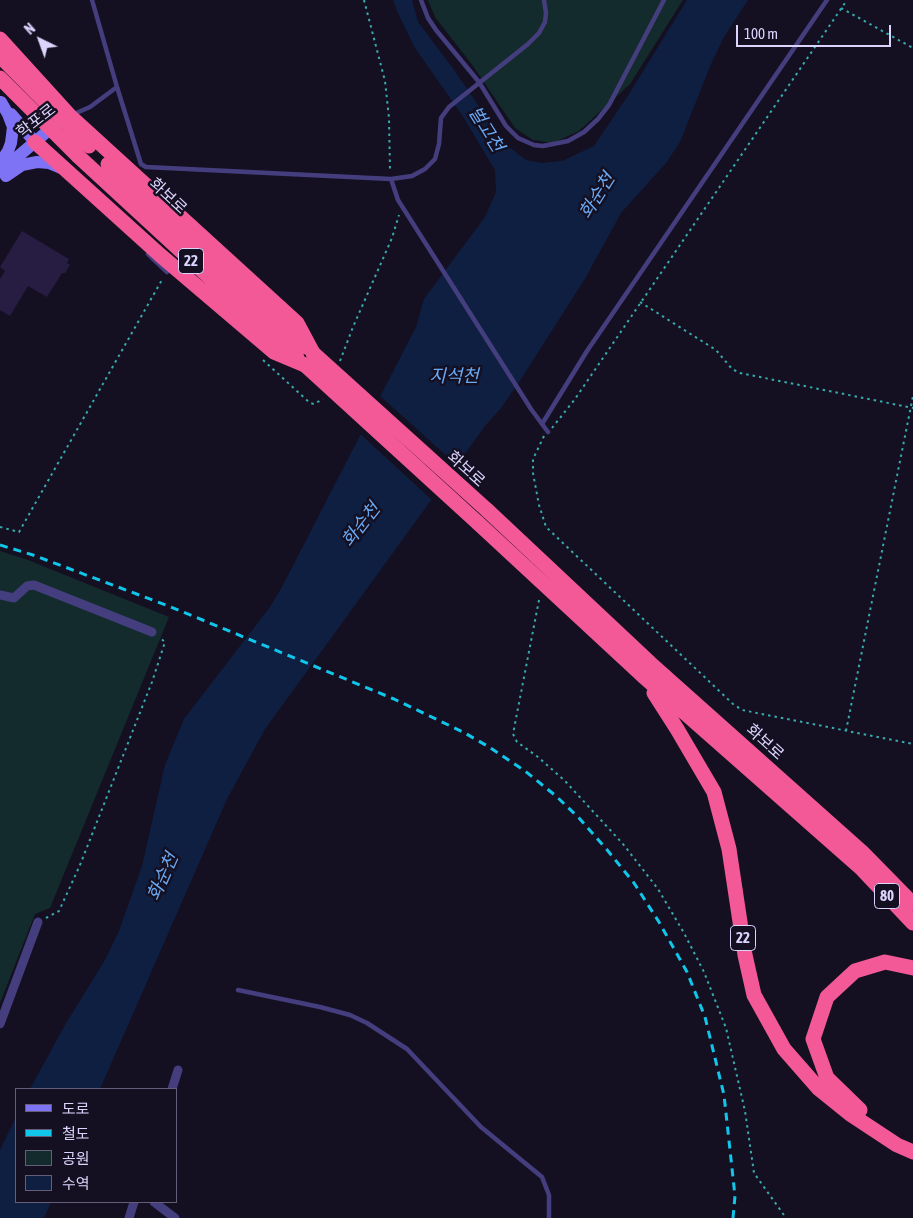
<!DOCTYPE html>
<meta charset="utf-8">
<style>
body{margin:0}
#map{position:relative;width:913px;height:1218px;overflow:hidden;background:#141022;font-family:"Asap Condensed","Noto Sans KR",sans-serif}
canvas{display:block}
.legend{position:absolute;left:15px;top:1088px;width:162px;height:115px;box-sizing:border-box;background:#141022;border:1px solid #645e79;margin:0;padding:6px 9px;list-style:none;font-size:15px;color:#dbd4fc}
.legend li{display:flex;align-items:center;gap:10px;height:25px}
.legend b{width:25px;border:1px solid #645e79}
.north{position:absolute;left:15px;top:15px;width:50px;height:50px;-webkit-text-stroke:4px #141022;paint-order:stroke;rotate:318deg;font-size:14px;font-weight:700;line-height:20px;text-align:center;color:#dbd4fc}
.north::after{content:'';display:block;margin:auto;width:18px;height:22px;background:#dbd4fc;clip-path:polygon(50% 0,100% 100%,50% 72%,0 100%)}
.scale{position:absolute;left:736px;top:25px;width:155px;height:22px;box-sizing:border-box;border:2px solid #dbd4fc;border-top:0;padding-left:6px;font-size:15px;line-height:18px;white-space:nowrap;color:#dbd4fc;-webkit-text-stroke:4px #141022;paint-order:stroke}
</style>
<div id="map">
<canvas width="913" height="1218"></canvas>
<ul class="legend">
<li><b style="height:6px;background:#7e72f5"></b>도로</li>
<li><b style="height:6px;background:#11c6eb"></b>철도</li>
<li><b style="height:14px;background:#132b2c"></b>공원</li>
<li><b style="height:14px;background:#0f1f42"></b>수역</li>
</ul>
<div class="north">N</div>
<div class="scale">100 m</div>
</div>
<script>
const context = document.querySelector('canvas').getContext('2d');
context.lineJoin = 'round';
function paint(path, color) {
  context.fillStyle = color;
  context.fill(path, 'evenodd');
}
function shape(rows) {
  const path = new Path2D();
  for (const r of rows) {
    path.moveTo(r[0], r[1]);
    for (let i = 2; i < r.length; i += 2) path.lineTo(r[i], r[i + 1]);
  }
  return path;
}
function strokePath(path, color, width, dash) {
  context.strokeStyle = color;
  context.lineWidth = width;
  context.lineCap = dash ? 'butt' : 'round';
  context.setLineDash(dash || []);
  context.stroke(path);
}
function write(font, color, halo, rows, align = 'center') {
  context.font = font + ' "Asap Condensed","Noto Sans KR",sans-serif';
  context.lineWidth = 5;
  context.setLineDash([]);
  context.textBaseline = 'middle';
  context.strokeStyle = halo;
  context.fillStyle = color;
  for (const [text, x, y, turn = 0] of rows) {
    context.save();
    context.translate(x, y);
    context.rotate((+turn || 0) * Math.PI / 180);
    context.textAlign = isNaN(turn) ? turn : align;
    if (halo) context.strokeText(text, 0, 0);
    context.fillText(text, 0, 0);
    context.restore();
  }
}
paint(shape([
 [428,0,683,0,630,84,579,131,553,143,533,140,515,128,473,66,435,17],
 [0,551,28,560,169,617,50,908,35,914,0,1003]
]), '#132b2c');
paint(shape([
 [393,0,412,0,418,22,454,70,505,144,526,160,542,163,562,161,594,146,629,94,687,0,748,0,724,37,711,64,680,142,666,163,621,213,586,277,521,379,501,408,485,426,265,729,227,799,100,1089,30,1089,65,1025,105,960,119,931,142,866,165,765,184,719,270,607,283,585,416,327,424,299,485,217,496,192,495,170,462,115,415,48,397,11],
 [16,1117,16,1202,51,1202,44,1218,0,1218,0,1150]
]), '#0f1f42');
paint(shape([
 [378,394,458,466,433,501,358,432]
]), '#141022');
paint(shape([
 [22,231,69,259,67,263,70,265,65,273,62,273,47,297,28,286,10,316,0,310,0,279,5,271,0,267]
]), '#271d42');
strokePath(shape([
 [364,0,385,81,389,118,390,172],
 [841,8,913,48],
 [640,302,716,350,732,369,740,373,913,408],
 [263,360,310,403,314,404,323,399],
 [340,361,353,327,392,238,399,215],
 [552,428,575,399,847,0],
 [544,436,533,459,533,473,539,505,546,527,733,704,742,710,913,744],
 [0,527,19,532,163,278],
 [539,600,513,734,517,742,538,757,565,781,623,844,658,889,684,933,704,972,726,1028,745,1111,754,1173,786,1218],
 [846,731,913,396],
 [46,918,59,911,80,865,152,682,165,642,160,638]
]), '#37abac', 2, [2.5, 4]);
strokePath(shape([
 [92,0,117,87],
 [421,0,428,18,436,30,479,82,506,126,518,138,534,145,543,146,568,141,584,132,598,119,609,105,664,0],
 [74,114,90,107,117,87,141,164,146,167,391,179,412,176,425,169,435,159,439,144,441,118,449,107,528,44,539,33,545,22,546,13,544,0],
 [391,179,398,200,531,409,548,432],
 [151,251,148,254,167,272],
 [542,424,587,351,827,0],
 [238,990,320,1007,350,1015,367,1023,407,1049,481,1127,542,1177,549,1195,549,1218]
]), '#453e7e', 4.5);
strokePath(shape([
 [0,595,14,598,27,586,34,585,152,632],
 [0,1024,38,922],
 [172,1089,178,1070],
 [154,1202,175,1218],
 [129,1218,134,1202]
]), '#453e7e', 9);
strokePath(shape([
 [11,114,35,142],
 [0,163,8,151,11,143,13,127,8,114,1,102],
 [0,172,57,123],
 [6,176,22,165,37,162,49,163,61,168]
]), '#7e72f5', 12);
strokePath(shape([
 [0,39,70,116,297,323,313,353],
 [35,142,160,255,274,352,305,365],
 [78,156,297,358],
 [108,164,306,347],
 [487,510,650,663,862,852,913,904],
 [478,523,642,675,861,868,913,923],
 [654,693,677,729,714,792,729,849,745,955,754,995,784,1049,819,1089,850,1114,897,1145,913,1152],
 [860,1110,827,1078,813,1039,827,997,855,971,885,962,913,968]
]), '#f35897', 15);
strokePath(shape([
 [0,545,33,555,171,607,394,699,463,732,489,747,525,771,556,796,579,818,608,851,634,883,659,922,687,972,705,1017,724,1095,735,1196,733,1218]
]), '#11c6eb', 3, [8, 6]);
strokePath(shape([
 [0,56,89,146],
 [0,78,78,156],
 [313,353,487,510],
 [305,365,478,523]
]), '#f35897', 15);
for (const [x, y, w] of [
 [191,261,25],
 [887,896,25],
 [743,938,25]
]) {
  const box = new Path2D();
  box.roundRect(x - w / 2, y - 12.5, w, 25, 4);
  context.fillStyle = '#141022';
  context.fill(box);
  strokePath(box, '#dbd4fc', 1);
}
write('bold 15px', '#dbd4fc', null, [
 ["22",191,261],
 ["80",887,896],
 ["22",743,938]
]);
write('16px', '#dbd4fc', '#141022', [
 ["학포로",36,121,-38],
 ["화보로",168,196,43],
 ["화보로",466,469,42],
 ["화보로",765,742,42]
]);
write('italic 18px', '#6aaaf4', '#141022', [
 ["벌고천",486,129,58],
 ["화순천",597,196,-58],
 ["지석천",454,376],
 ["화순천",361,525,-52],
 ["화순천",163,877,-66]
]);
</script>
